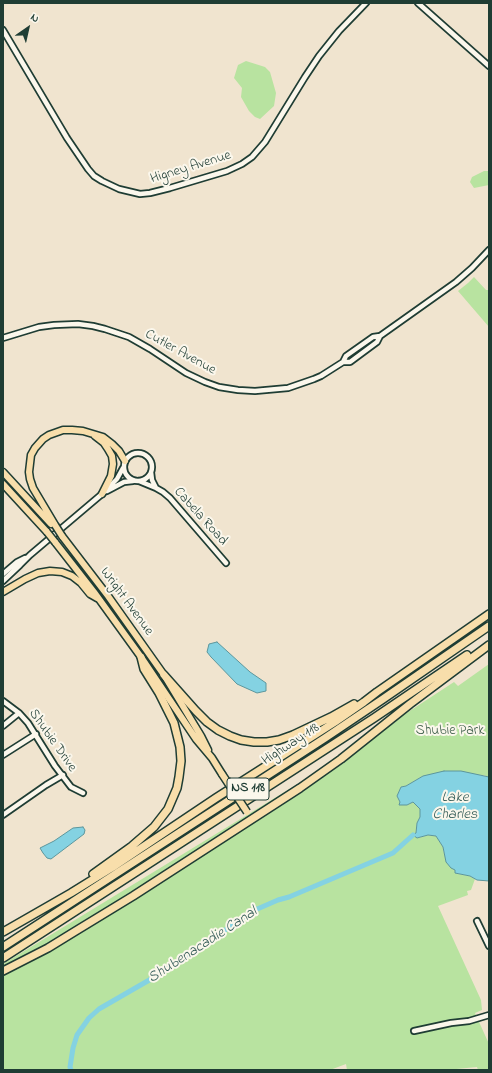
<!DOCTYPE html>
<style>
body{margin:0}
#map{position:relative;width:492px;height:1073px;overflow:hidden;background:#f0e4cf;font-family:"Indie Flower",sans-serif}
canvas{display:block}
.frame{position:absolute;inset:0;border:4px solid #1f3d34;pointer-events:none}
.north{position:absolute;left:8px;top:8px;width:40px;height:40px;-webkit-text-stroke:3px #fbf7ec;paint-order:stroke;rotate:34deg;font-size:11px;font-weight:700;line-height:16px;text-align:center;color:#1f3d34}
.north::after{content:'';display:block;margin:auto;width:14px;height:18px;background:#1f3d34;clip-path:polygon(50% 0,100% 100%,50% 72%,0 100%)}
</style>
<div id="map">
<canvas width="492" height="1073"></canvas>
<div class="frame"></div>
<div class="north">N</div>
</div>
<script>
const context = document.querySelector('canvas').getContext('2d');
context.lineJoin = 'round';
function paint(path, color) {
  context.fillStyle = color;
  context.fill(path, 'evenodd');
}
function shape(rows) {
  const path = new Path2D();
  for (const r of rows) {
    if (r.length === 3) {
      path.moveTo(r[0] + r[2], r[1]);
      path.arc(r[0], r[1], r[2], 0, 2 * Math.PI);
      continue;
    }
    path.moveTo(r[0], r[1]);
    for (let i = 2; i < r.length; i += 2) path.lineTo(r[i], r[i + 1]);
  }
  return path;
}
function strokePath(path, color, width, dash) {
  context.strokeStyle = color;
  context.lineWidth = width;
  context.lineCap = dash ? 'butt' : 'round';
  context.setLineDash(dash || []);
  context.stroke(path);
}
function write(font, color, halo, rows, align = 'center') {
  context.font = font + ' "Indie Flower",sans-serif';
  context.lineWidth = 4;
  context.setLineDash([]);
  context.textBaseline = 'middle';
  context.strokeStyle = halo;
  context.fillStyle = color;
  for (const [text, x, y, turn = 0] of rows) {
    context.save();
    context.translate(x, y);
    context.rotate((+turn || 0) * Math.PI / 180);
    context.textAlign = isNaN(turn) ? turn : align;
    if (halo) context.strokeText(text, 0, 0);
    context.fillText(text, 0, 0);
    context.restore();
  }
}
paint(shape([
 [246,61,265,67,270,72,276,93,274,106,260,119,255,117,249,111,241,97,242,88,234,78,238,65],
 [484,171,489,171,489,185,474,188,470,182,472,177],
 [474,277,486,290,489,290,489,327,458,291,468,283],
 [489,664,489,777,483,775,423,776,406,786,401,787,397,796,400,802,407,805,413,802,420,809,420,817,417,823,416,833,414,835,418,838,428,835,436,836,443,847,444,853,457,873,460,874,470,876,475,879,471,890,467,891,468,895,438,906,481,1000,482,1010,475,1013,489,1044,489,1070,478,1070,477,1067,446,1070,347,1070,346,1064,330,1070,3,1070,3,964,314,774,392,723,393,724,402,716,454,682,458,686]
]), '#b8e3a0');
const water = shape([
 [217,642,250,672,266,683,266,691,257,693,237,684,211,657,207,652,209,644,217,642],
 [444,771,461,771,489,777,489,881,477,880,470,876,455,873,455,870,451,868,446,862,443,847,436,836,428,835,417,838,413,835,416,833,417,823,420,817,420,809,413,802,407,805,399,805,400,802,397,796,401,787,406,786,423,776,444,771],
 [83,827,85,830,84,834,51,859,47,858,43,853,40,848,54,841,73,828,83,827]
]);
paint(water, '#84d2e2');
strokePath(water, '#5c969c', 1);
strokePath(shape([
 [71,1070,70,1067,73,1048,77,1035,89,1018,99,1009,158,975,255,910,278,900,289,897,393,853,413,835]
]), '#84d2e2', 5);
const minor = shape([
 [418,3,489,66],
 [3,30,67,138,88,169,94,176,102,181,119,189,140,194,150,193,170,188,227,171,242,164,252,157,265,142,305,77,319,56,339,31,366,3],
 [3,338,39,327,54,325,78,324,93,326,105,329,129,337,150,349,186,373,205,382,219,387,238,390,255,391,288,388,314,379,321,376,343,362,350,362,377,342,380,336],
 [343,362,346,356,373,337,380,336,456,282,472,268,489,250],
 [138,467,14],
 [151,472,152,480,156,488],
 [139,481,156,488,163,492,170,498,226,563],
 [107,491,124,482,133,481],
 [3,574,17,562,25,558],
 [3,581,20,565,30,555,102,494,117,479,123,468],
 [3,701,19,713,28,723,55,766,71,787,83,793],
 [3,726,19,713],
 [3,755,36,734],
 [3,815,46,785,63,775],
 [477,921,489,946],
 [414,1031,451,1023,469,1021,489,1015]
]);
const major = shape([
 [95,436,104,443,108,449,112,456,113,464,111,476,102,494],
 [3,472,51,524],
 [3,484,47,532],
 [55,525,33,488,30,479,29,472,31,455,35,448,43,439,49,435,63,430,72,430,83,431,103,437,112,444,119,451,125,461],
 [62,536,108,596,164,675,201,736,208,750],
 [55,542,94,592,141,657,196,739,212,758,222,774],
 [3,592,25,579,38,573,50,571,62,572,72,576,81,583,90,594,97,598]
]);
const highway = shape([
 [164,675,196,711,207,722,218,730,230,736,241,740,254,742,267,742,279,740,293,735,331,717,354,704],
 [93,874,132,846,154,827,168,809,177,788,179,777,181,761,180,747,174,723,159,693,144,669,141,657],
 [3,932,71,893,113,867,216,798,335,722,364,702,377,692,489,614],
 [3,947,325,738,383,699,489,626],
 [3,958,374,718,467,655],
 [3,971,48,948,74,932,133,896,300,788,341,759,410,704,489,645]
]);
strokePath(minor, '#1f3d34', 8);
strokePath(major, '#1f3d34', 9);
strokePath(highway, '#1f3d34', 10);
strokePath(minor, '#fbf7ec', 4.5);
strokePath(major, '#f8deab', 6);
strokePath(highway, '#f8deab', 7);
const majorBridge = shape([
 [55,525,62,536],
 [47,532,55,542],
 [222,774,247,812]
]);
strokePath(majorBridge, '#1f3d34', 9, []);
strokePath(majorBridge, '#f8deab', 6);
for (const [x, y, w] of [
 [248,789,42]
]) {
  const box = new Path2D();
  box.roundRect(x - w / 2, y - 11, w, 22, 3);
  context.fillStyle = '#fbf7ec';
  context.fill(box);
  strokePath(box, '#1f3d34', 1);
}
write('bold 13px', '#1f3d34', null, [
 ["NS 118",248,789]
]);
write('14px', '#1f3d34', '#fbf7ec', [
 ["Higney Avenue",191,168,-17],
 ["Cutler Avenue",180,353,29],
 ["Cabela Road",200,517,48],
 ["Wright Avenue",126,602,54],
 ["Shubie Drive",52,741,55],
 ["Highway 118",291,745,-33]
]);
write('14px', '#3e5e4a', '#fbf7ec', [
 ["Shubie Park",450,732]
]);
write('italic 15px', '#335b57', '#fbf7ec', [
 ["Lake",455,799],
 ["Charles",455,816],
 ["Shubenacadie Canal",203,946,-33]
]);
</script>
